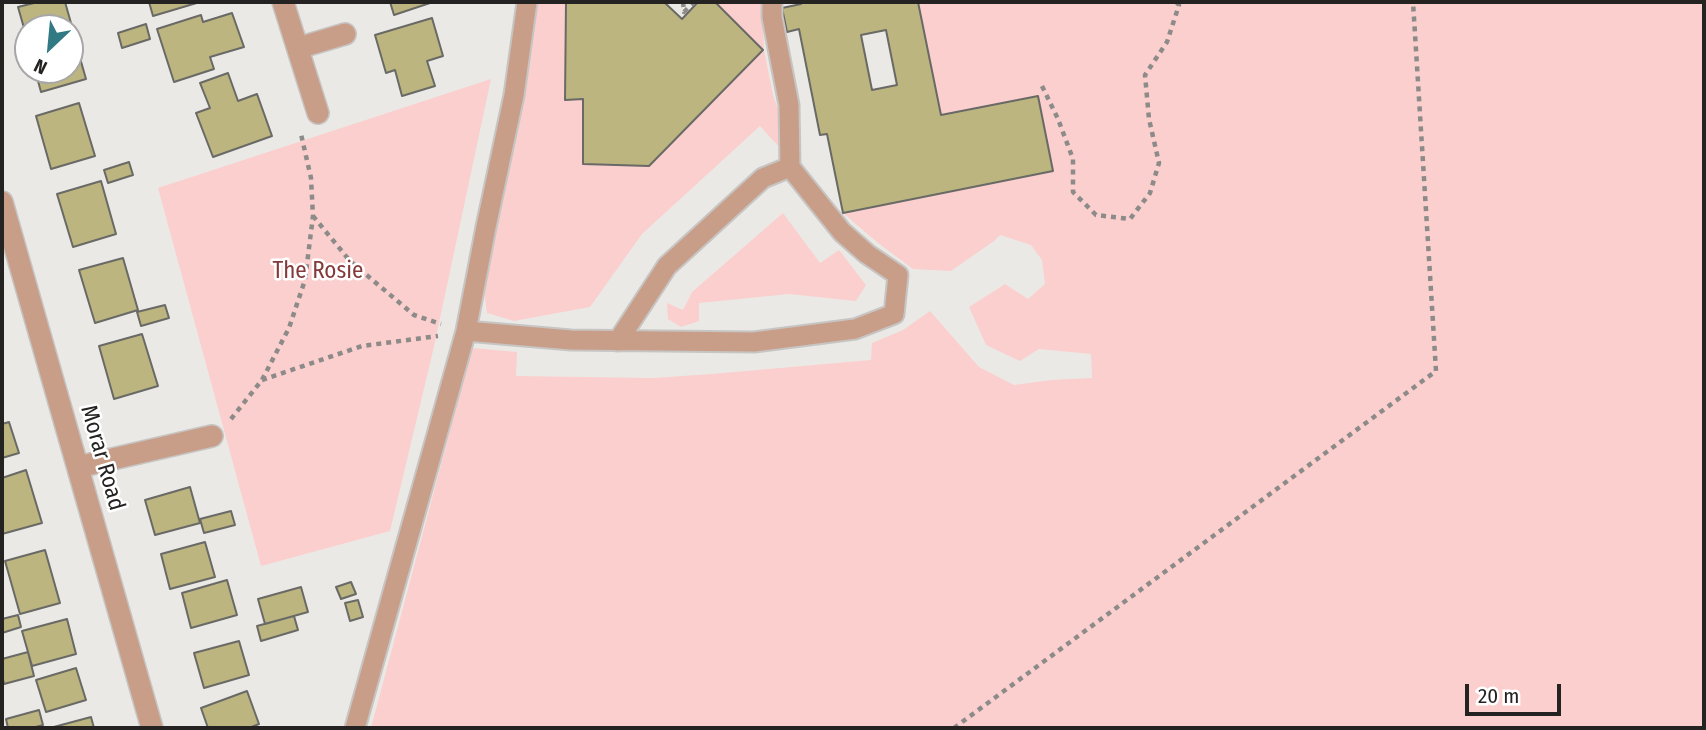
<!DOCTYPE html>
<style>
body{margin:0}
#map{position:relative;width:1706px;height:730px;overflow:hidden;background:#ebe9e6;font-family:"Fira Sans Condensed",sans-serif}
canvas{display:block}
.frame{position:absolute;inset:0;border:4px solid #242322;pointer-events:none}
.north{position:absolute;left:14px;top:14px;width:70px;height:70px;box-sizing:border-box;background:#fff;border:2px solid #a7a7a7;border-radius:50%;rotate:206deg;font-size:19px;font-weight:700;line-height:28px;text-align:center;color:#242322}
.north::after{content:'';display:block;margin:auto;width:24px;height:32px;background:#327a83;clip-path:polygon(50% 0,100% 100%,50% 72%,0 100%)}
.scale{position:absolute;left:1465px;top:684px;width:96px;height:32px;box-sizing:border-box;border:4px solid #242322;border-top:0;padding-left:9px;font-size:21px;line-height:24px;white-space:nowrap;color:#242322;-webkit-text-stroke:5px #fff;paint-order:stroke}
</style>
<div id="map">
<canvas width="1706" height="730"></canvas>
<div class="frame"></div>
<div class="north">N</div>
<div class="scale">20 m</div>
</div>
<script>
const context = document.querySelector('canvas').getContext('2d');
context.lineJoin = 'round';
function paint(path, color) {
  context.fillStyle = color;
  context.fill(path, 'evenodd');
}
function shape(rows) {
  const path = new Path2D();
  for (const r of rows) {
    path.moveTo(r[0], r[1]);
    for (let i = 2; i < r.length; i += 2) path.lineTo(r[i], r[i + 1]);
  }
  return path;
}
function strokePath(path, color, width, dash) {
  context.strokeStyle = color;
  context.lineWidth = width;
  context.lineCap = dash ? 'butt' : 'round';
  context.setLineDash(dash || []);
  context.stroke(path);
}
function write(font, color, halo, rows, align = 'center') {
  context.font = font + ' "Fira Sans Condensed",sans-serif';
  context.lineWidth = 5;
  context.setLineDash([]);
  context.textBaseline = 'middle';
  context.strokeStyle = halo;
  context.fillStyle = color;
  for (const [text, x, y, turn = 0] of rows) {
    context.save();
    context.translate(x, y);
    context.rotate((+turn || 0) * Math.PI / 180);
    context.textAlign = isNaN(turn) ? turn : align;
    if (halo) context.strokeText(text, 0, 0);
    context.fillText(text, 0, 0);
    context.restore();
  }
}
paint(shape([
 [534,2,566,2,565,99,583,99,649,166,763,50,715,2,762,2,764,50,773,95,782,120,779,147,760,126,642,234,590,307,514,321,487,313,483,285],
 [918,2,1704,2,1704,728,371,728,472,348,517,352,516,376,653,378,712,374,871,360,872,343,903,330,930,311,979,367,1014,385,1051,380,1092,378,1091,354,1039,349,1020,361,986,345,969,307,1005,284,1028,299,1045,284,1042,260,1031,245,1000,235,994,241,951,271,913,269,878,243,843,213,1053,171,1037,96,941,115],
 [491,79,433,351,390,531,261,566,158,188],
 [783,213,820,263,839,250,866,285,856,301,789,294,699,303,699,321,681,327,668,319,667,303,683,310,692,292]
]), '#fbcfcd');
const building = shape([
 [38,2,65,2,73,30,70,30,70,28,28,28,28,42,18,7,38,2],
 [149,2,200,2,153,16,149,2],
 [390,2,433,2,394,15,390,2],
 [566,2,664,2,682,19,698,2,715,2,763,50,649,166,583,164,583,99,565,100,566,2],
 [801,2,918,2,941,115,1038,96,1053,171,843,213,827,134,820,135,799,29,787,32,782,8,801,4,801,2],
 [886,30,897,85,872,90,861,35,886,30],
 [232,13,244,47,210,57,214,69,174,82,157,29,201,15,203,22,232,13],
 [432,18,443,56,427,61,435,86,402,96,395,70,386,73,375,35,432,18],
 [146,24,150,39,122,48,118,33,146,24],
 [76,44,86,79,41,92,35,70,70,70,70,46,76,44],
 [228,73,238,101,257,94,272,136,213,157,196,113,210,108,200,83,228,73],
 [79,103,95,156,51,169,36,116,79,103],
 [129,162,133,175,108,183,104,170,129,162],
 [101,181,116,234,73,247,57,194,101,181],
 [123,258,138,310,95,323,79,270,123,258],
 [165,305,169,318,141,326,137,312,165,305],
 [142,334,158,386,114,399,99,346,142,334],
 [9,422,19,453,2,458,2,424,9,422],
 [26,470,42,523,2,534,2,478,26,470],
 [190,487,200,523,155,535,145,500,190,487],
 [231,511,235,525,204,533,200,519,231,511],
 [205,542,215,577,170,589,161,554,205,542],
 [45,550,60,603,20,614,5,561,45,550],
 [227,580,237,615,191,628,182,593,227,580],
 [351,582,356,594,341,599,336,587,351,582],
 [301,587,308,612,265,624,258,599,301,587],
 [358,600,363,617,350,621,345,603,358,600],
 [18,615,21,627,2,633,2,619,18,615],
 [294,616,298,630,261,641,257,626,294,616],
 [67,619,76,654,32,666,22,631,67,619],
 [239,641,249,675,204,688,194,653,239,641],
 [28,652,34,676,4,684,2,675,2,659,28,652],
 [76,668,86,700,46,712,36,680,76,668],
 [247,691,259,724,249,728,208,728,201,708,247,691],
 [39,710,43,725,32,728,8,728,6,719,39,710],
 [91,717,94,728,50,728,91,717]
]);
paint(building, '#bcb57f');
strokePath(building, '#696966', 2);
const service = shape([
 [466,331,571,340,754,342,855,329,894,314,898,275,867,254,842,232,790,167,789,105,772,17,772,2],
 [618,341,667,266,763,178,790,167],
 [355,728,466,331,486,227,514,95,527,2]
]);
const minor = shape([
 [283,2,318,113],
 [298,48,345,34],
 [2,202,152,728],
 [78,467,212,436]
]);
strokePath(service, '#c7c5c3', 23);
strokePath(minor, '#c7c5c3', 24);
strokePath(shape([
 [683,2,684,12,694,2],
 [1042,86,1058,119,1073,159,1073,192,1096,215,1130,219,1150,193,1159,163,1149,119,1145,75,1167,42,1179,5,1176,2],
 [313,216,350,261,414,315,441,324],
 [262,380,362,346,438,336],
 [231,419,262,380,289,328,305,280,313,216,311,178,301,134],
 [954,728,1436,371,1413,2]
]), '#8c8b89', 4.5, [5, 5]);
strokePath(service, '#c99e89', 19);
strokePath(minor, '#c99e89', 21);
write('23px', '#843a3a', '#fff', [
 ["The Rosie",318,272]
]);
write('23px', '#242322', '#fff', [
 ["Morar Road",102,458,74]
]);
</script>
